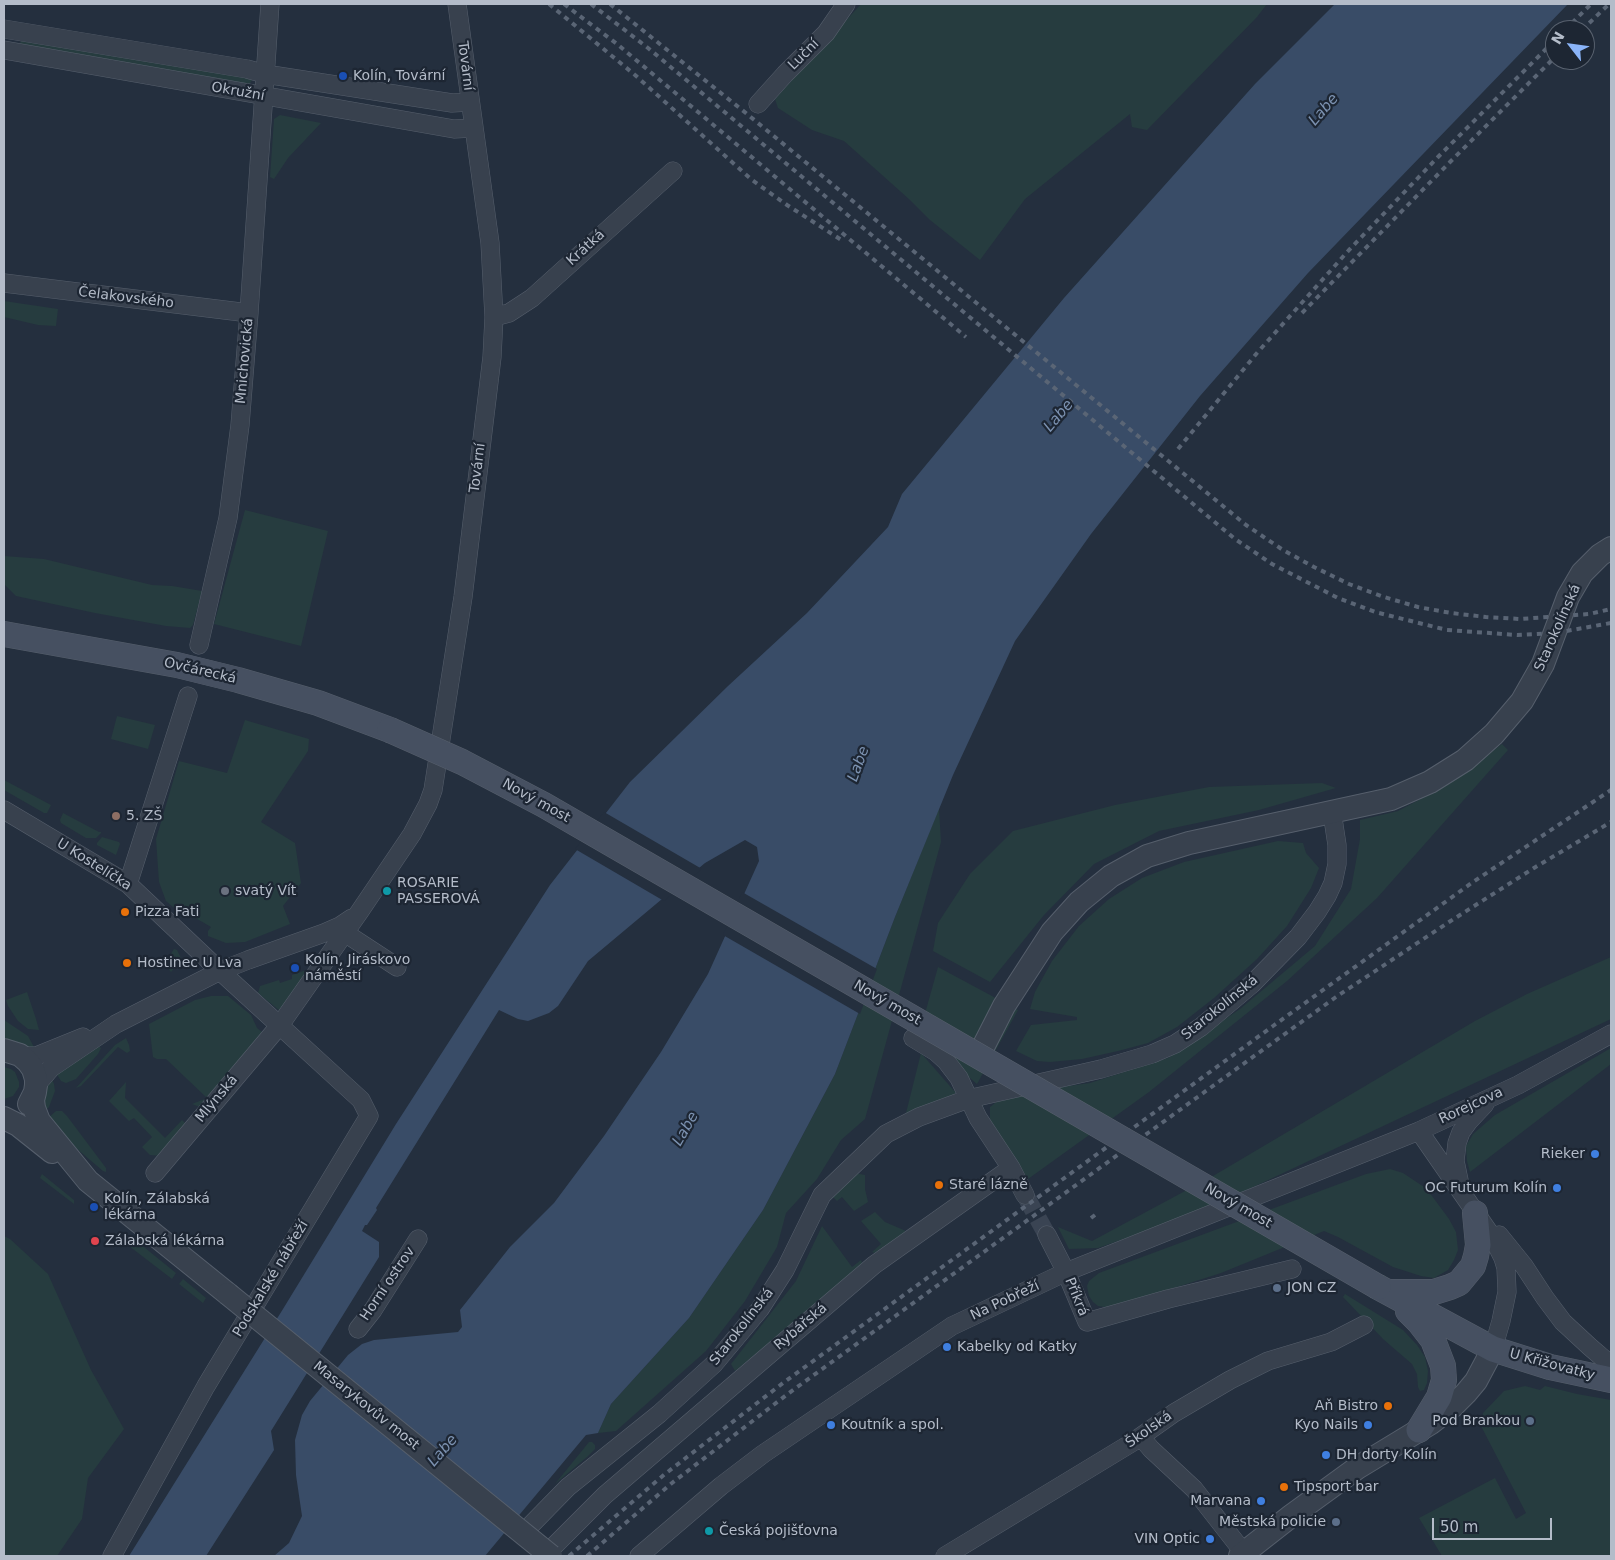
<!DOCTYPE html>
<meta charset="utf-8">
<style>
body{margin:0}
#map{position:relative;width:1615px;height:1560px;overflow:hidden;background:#242f3e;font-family:"DejaVu Sans",sans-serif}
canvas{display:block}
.frame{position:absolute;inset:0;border:5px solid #b4bcc9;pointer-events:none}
.north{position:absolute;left:1545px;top:20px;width:50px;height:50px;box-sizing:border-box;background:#1d2633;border:1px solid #59626f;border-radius:50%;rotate:300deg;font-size:14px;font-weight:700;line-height:20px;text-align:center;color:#b4bcc9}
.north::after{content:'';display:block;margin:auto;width:18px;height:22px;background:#8ab4f8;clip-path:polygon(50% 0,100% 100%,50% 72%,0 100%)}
.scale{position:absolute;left:1432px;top:1518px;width:120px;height:22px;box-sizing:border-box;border:2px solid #b4bcc9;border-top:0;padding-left:6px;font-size:15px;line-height:18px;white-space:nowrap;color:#b4bcc9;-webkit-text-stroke:4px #1d2633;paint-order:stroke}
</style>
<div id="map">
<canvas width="1615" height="1560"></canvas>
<div class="frame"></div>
<div class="north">N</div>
<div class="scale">50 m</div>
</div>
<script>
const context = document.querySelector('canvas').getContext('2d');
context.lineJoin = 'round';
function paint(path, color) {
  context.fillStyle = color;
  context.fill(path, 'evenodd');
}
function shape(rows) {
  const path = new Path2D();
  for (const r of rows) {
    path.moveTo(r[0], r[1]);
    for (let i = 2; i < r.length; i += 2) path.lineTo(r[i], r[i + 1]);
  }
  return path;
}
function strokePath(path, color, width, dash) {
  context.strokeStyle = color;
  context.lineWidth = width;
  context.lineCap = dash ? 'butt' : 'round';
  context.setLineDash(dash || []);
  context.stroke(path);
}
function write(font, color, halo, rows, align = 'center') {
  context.font = font + ' "DejaVu Sans",sans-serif';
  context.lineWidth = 4.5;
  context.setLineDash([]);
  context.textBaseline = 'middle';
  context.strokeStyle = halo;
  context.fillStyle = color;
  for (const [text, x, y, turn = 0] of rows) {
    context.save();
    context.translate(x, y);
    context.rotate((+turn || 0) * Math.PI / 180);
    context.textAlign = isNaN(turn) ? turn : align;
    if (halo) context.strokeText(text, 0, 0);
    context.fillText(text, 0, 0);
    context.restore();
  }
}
paint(shape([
 [861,4,1267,4,1257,17,1147,130,1132,127,1130,114,1025,199,980,260,930,220,910,200,844,141,812,130,778,108,775,99],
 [22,37,251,77,252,80,249,85,20,44],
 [280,115,321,123,288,158,274,179,270,177,274,119],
 [4,301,58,309,56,326,38,325,4,317],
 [245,510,328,531,301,646,214,624],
 [4,556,44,559,152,585,172,586,202,591,193,625,190,628,166,626,95,613,16,596,4,584],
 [117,716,155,725,148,749,111,739],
 [245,720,309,739,308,751,261,822,295,843,301,883,283,906,290,924,245,942,226,943,208,936,208,931,211,927,187,913,180,913,166,901,159,882,156,839,179,761,227,773],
 [1502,744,1508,750,1377,898,1287,981,1149,1092,1028,1179,990,1121,990,1107,1005,1095,1090,1083,1168,1058,1240,1009,1315,946,1351,889,1360,839,1360,820,1398,811,1449,784],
 [4,780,51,805,47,813,44,813,4,790],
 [1322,783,1336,788,1259,810,1159,831,1094,864,1044,915,990,982,933,951,938,923,970,874,1013,831,1115,805,1209,787],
 [939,808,941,842,865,1119,841,1140,817,1179,786,1213,777,1247,745,1301,706,1351,616,1431,598,1433,611,1404,689,1318,763,1210,835,1074,895,917],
 [63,813,99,832,101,832,101,833,96,838,86,838,61,823,60,820],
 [102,837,119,842,120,844,116,855,97,845,97,843],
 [1278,841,1303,843,1306,853,1319,868,1311,888,1287,926,1257,959,1214,998,1177,1027,1148,1043,1118,1051,1082,1059,1050,1062,1037,1061,1016,1051,1031,1025,1077,1020,1077,1017,1030,1009,1035,992,1052,961,1079,926,1109,899,1142,878,1184,862],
 [174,949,177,950,181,958,180,962,171,972,164,964],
 [1611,957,1611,1019,1198,1213,1098,1248,1069,1249,1058,1227,1092,1241,1213,1176,1475,1021,1527,994],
 [938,967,1018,1010,977,1084,919,1035],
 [312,968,280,1011,258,993,260,986,279,980,280,983,292,979,292,975],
 [27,992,36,1019,39,1030,28,1029,18,1021,8,1006,6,1000],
 [211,996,228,996,251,1015,257,1028,262,1032,258,1044,208,1105,200,1107,192,1104,207,1098,166,1059,157,1059,153,1057,149,1024,195,1000],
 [4,1020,28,1036,35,1049,33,1049,13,1043,4,1037],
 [126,1038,129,1045,130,1051,127,1053,118,1047,81,1086,76,1088,115,1045],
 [98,1046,101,1048,98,1054,76,1079,66,1083,61,1081,56,1073],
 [1611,1048,1611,1064,1470,1172,1467,1161,1466,1146,1473,1134,1495,1115],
 [921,1053,956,1093,904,1121],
 [4,1067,11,1069,15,1072,19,1082,19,1087,13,1096,4,1099],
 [51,1077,54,1084,55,1091,49,1107,43,1113,44,1089],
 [126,1082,125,1098,165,1138,182,1120,186,1124,162,1156,150,1155,142,1147,152,1137,134,1118,129,1121,109,1101],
 [56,1111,62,1111,67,1116,106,1168,106,1172,103,1171,76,1148,65,1142,47,1119],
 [1390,1169,1403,1173,1424,1187,1432,1196,1449,1219,1456,1232,1458,1250,1454,1260,1448,1270,1434,1278,1421,1276,1393,1267,1338,1237,1324,1231,1221,1273,1111,1308,1098,1306,1093,1302,1089,1296,1087,1286,1089,1281,1099,1273,1366,1174],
 [854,1173,865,1175,865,1189,868,1202,854,1211,842,1197,837,1201,833,1197],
 [42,1174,74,1200,74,1204,40,1178],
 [875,1212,885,1222,906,1231,882,1250,875,1253,872,1252,881,1244,861,1221],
 [822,1226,852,1267,861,1260,862,1263,861,1268,735,1371,731,1364,796,1281],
 [4,1236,10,1239,48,1274,91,1370,124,1429,88,1478,82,1519,57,1556,4,1556],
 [134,1239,176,1273,172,1279,129,1246],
 [183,1279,206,1298,203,1303,179,1284],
 [1345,1294,1403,1330,1417,1345,1425,1357,1428,1371,1427,1383,1424,1390,1420,1391,1418,1387,1417,1374,1412,1364,1383,1339,1343,1297],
 [1525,1386,1540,1390,1545,1386,1577,1394,1611,1400,1611,1556,1442,1556,1419,1518,1495,1478,1516,1519,1526,1513,1481,1426,1483,1413,1504,1391],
 [589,1442,592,1442,595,1445,595,1449,587,1457,555,1484]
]), '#263c3f');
paint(shape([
 [1335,4,1568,4,1308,273,1200,396,1091,534,1015,641,953,775,895,917,835,1074,763,1210,689,1318,611,1404,598,1433,586,1435,485,1556,274,1556,289,1543,302,1516,296,1475,295,1440,302,1415,310,1401,348,1355,362,1344,374,1340,458,1332,462,1327,460,1310,510,1247,554,1203,604,1136,661,1052,708,974,759,861,757,847,745,840,705,863,588,961,558,1006,549,1013,528,1021,518,1019,499,1010,376,1208,377,1210,367,1225,365,1225,362,1231,379,1242,379,1257,271,1431,274,1450,206,1556,129,1556,283,1309,396,1124,550,885,630,782,728,686,807,613,888,527,902,494,1064,298,1255,84]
]), '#394c67');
paint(shape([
 [604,812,702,869,664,901,575,849],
 [742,892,877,969,860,1014,723,935]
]), '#242f3e');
strokePath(shape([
 [1025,1195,1047,1235]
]), '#3a4453', 18, [18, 9]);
const minor = shape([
 [4,29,247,69,265,74,452,103,470,102],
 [4,50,454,129,473,128],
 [758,104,785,74,826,33,846,4],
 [4,283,249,313],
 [494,317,509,313,532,298,673,171],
 [199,645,228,518,240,425,249,313,270,4],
 [4,810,128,884,220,971,361,1100,369,1116,206,1386,112,1556],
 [128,884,188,696],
 [345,933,397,967],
 [913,1038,936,1052,946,1061,959,1078,978,1118,1011,1168,1025,1195],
 [16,1053,26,1056,36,1056,83,1037],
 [35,1092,38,1083,51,1068,116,1024,220,971,248,960,324,933,340,926,352,918],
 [1419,1131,1493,1238,1503,1258,1506,1268,1507,1292,1501,1321,1493,1349],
 [155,1173,280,1025,360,911,412,834,428,804,433,790,463,597,492,357,494,317,490,243,457,4],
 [1460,1185,1455,1161,1457,1143,1461,1132,1469,1121,1485,1104],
 [1047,1235,1066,1272,1087,1322,1168,1299,1292,1269],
 [1499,1235,1524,1266,1545,1298,1563,1322,1590,1347,1611,1365],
 [358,1329,373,1310,418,1239],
 [1141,1437,1151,1449,1194,1489,1244,1553],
 [523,1533,568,1487,659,1414,714,1364,760,1309,785,1270,822,1195,886,1134,919,1117,968,1099,1101,1069,1152,1054,1175,1044,1201,1027,1252,984,1298,937,1317,912,1327,896,1333,883,1337,864,1337,845,1332,812],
 [544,1556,605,1495,874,1265,1011,1168],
 [639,1556,721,1486,763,1454,952,1326,1066,1272,1419,1131,1518,1085,1611,1034],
 [945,1556,1133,1442,1174,1413,1230,1380,1268,1361,1331,1342,1364,1325]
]);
const tertiary = shape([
 [4,1050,20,1055,28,1062,33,1069,36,1079,36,1085,35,1092,29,1104],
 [979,1055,1004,1006,1052,932,1079,902,1111,876,1147,856,1189,843,1391,799,1430,782,1465,760,1494,734,1522,701,1543,664,1568,597,1582,573,1600,555,1611,548],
 [35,1092,33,1100,34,1108,39,1121,88,1181,228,1294],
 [4,1118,18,1125,52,1152],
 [1240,1556,1291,1516,1357,1468,1431,1423,1453,1406,1466,1393,1476,1381,1493,1349]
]);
const secondary = shape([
 [4,634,177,665,238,680,318,703,390,730],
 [1378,1287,1493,1349,1550,1367,1611,1380],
 [1391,1292,1434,1292,1450,1287,1459,1283,1473,1266,1476,1256,1478,1245,1475,1213],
 [1408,1311,1419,1322,1433,1340,1443,1366,1444,1380,1439,1397,1419,1430]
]);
strokePath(minor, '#565f6c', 19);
strokePath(tertiary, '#565f6c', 24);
strokePath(secondary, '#565f6c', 26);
strokePath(minor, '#38414e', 18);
strokePath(tertiary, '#38414e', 22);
strokePath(secondary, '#465061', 25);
strokePath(shape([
 [549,4,635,75,752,180,787,205,843,241],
 [564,4,617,44,966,337],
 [591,4,648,48,1235,539,1272,564,1338,598,1375,612,1447,630,1517,635,1555,633,1611,623],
 [610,4,747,114,1246,525,1283,550,1314,567,1349,584,1384,597,1418,607,1451,613,1486,617,1520,619,1589,614,1611,609],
 [1565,30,1591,4],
 [1582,30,1609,4],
 [1302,313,1450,162,1555,57],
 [1178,449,1257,353,1349,250,1438,157,1555,40],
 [1091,1218,1095,1215],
 [569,1556,665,1474,783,1383,1273,1026,1473,882,1611,790],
 [587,1556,672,1483,789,1393,1257,1054,1336,997,1449,922,1534,868,1611,822]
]), '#5a6575', 4, [5, 5]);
const tertiaryBridge = shape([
 [228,1294,551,1556]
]);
const secondaryBridge = shape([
 [390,730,462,762,544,805,1378,1287]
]);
strokePath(tertiaryBridge, '#565f6c', 24, []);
strokePath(secondaryBridge, '#565f6c', 26, []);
strokePath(tertiaryBridge, '#38414e', 22);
strokePath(secondaryBridge, '#465061', 25);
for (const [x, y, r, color] of [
 [343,76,5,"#1a4fb4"],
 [116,816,5,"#8d6e63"],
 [225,891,5,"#6b7280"],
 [387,891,5,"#0f9aa8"],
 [125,912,5,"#e8710a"],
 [127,963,5,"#e8710a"],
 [295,968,5,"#1a4fb4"],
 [1595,1154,5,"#3f7fe0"],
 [939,1185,5,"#e8710a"],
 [1557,1188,5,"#3f7fe0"],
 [94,1207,5,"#1a4fb4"],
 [95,1241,5,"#e0444e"],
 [1277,1288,5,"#5c6f8a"],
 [947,1347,5,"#3f7fe0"],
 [1388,1406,5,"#e8710a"],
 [1530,1421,5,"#5c6f8a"],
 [831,1425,5,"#3f7fe0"],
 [1368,1425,5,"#3f7fe0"],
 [1326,1455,5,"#3f7fe0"],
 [1284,1487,5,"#e8710a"],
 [1261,1501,5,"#3f7fe0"],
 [1336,1522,5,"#5c6f8a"],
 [709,1531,5,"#0f9aa8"],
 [1210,1539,5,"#3f7fe0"]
]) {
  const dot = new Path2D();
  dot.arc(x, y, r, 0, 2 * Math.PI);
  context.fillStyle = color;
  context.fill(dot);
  strokePath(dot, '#1d2633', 2);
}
write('14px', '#b4bcc9', '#1d2633', [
 ["Luční",804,55,-45],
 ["Tovární",465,66,83],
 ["Okružní",238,92,10],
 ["Krátká",586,248,-42],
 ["Čelakovského",126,298,7],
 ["Mnichovická",245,361,-85],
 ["Tovární",478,468,-83],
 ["Starokolínská",1558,628,-66],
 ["Ovčárecká",200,671,13],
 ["Nový most",536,801,29],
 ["U Kostelíčka",94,865,32],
 ["Nový most",887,1003,30],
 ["Starokolínská",1220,1008,-39],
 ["Mlýnská",217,1099,-50],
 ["Rorejcova",1471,1106,-25],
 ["Nový most",1238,1206,30],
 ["Podskalské nábřeží",271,1279,-59],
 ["Horní ostrov",388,1284,-56],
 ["Příkrá",1076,1297,68],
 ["Na Pobřeží",1005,1301,-25],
 ["Starokolínská",742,1327,-52],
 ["Rybářská",801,1327,-40],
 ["U Křižovatky",1552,1365,15],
 ["Masarykovův most",366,1406,39],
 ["Školská",1149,1430,-35]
]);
write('14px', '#b4bcc9', '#1d2633', [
 ["Kolín, Tovární",353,76],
 ["5. ZŠ",126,816],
 ["ROSARIE",397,883],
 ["PASSEROVÁ",397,899],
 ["svatý Vít",235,891],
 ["Pizza Fati",135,912],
 ["Kolín, Jiráskovo",305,960],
 ["náměstí",305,976],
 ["Hostinec U Lva",137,963],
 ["Rieker",1585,1154,"right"],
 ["Staré lázně",949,1185],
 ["OC Futurum Kolín",1547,1188,"right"],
 ["Kolín, Zálabská",104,1199],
 ["lékárna",104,1215],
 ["Zálabská lékárna",105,1241],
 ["JON CZ",1287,1288],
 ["Kabelky od Katky",957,1347],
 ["Aň Bistro",1378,1406,"right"],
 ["Pod Brankou",1520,1421,"right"],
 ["Koutník a spol.",841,1425],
 ["Kyo Nails",1358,1425,"right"],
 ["DH dorty Kolín",1336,1455],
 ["Tipsport bar",1294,1487],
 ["Marvana",1251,1501,"right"],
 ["Městská policie",1326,1522,"right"],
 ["Česká pojišťovna",719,1531],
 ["VIN Optic",1200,1539,"right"]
], 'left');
write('italic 15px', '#7c92b1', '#1d2633', [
 ["Labe",1324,110,-49],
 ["Labe",1059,416,-50],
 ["Labe",859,764,-70],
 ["Labe",686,1129,-60],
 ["Labe",443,1451,-49]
]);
</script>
